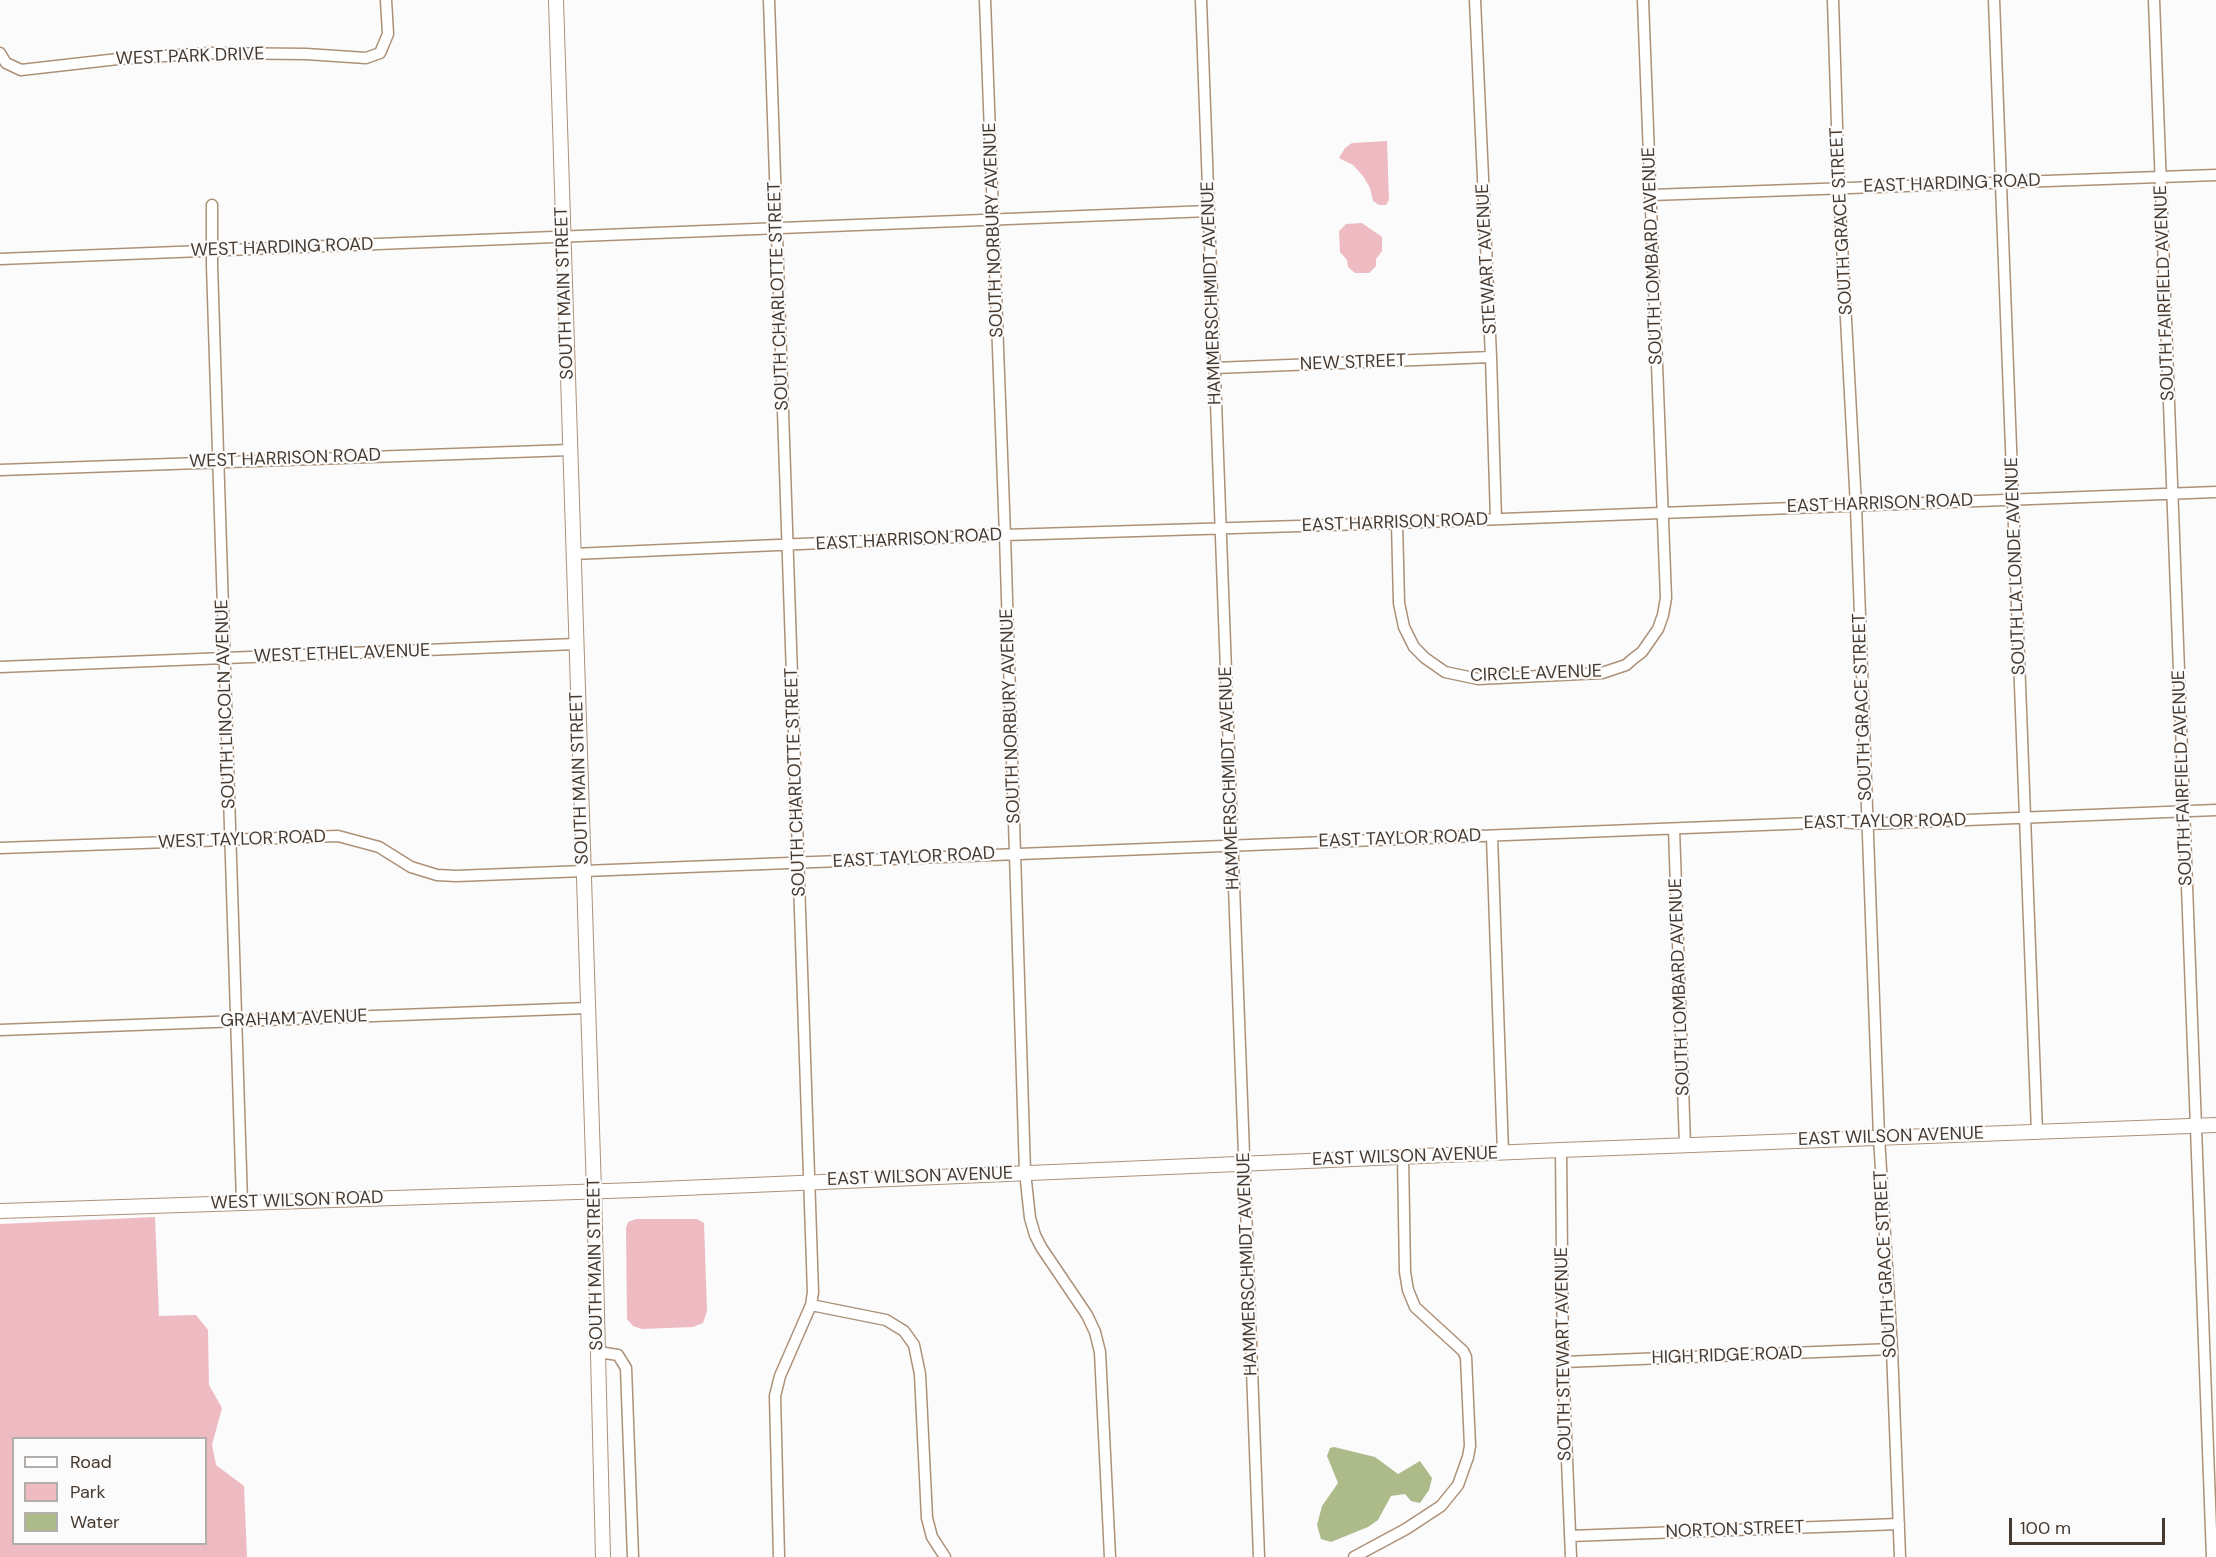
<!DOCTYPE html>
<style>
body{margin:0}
#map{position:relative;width:2216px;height:1557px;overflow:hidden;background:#fbfbfb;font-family:"DM Sans",sans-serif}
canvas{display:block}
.legend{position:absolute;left:12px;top:1437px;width:195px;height:108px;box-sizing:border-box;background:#fbfbfb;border:2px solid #b3aeaa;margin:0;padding:8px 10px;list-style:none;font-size:18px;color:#463a30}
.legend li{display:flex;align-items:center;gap:12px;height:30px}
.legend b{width:30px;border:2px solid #b3aeaa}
.scale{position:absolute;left:2009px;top:1518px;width:156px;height:27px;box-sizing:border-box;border:3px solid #463a30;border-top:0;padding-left:8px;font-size:18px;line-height:21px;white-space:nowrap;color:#463a30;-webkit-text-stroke:4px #fbfbfb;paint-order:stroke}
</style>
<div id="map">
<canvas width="2216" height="1557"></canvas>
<ul class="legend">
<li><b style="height:8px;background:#fff"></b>Road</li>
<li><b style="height:16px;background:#edbbc1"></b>Park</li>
<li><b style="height:16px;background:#adba8a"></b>Water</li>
</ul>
<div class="scale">100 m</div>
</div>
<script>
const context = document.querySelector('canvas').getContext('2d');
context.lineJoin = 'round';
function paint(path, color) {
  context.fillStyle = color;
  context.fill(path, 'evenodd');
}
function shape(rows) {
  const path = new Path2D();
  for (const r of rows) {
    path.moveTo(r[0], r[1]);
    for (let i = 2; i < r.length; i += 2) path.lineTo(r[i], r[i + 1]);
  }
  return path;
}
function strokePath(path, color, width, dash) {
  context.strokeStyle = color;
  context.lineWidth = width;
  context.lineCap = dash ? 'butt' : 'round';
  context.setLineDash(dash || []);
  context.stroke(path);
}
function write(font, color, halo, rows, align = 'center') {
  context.font = font + ' "DM Sans",sans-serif';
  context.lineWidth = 4.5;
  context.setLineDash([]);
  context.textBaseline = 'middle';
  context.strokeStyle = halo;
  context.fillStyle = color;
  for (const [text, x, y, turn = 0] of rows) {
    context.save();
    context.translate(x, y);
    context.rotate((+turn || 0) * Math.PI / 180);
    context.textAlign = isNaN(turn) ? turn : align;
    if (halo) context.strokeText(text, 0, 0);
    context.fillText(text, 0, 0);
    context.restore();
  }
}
paint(shape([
 [1387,141,1389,200,1386,205,1379,205,1373,201,1370,188,1363,176,1353,165,1339,158,1345,148,1352,143],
 [1362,223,1382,237,1382,251,1376,259,1376,266,1369,273,1355,273,1348,267,1347,260,1340,252,1339,231,1346,224],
 [155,1217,159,1316,196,1315,208,1330,209,1385,222,1408,212,1445,216,1465,244,1486,247,1557,0,1557,0,1224],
 [14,1438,206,1438,206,1544,14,1544],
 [636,1219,697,1219,704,1223,707,1311,703,1323,693,1327,642,1329,633,1326,627,1319,626,1228,628,1222]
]), '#edbbc1');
paint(shape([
 [1334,1447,1375,1457,1398,1474,1420,1461,1432,1478,1429,1490,1420,1503,1411,1501,1405,1494,1391,1496,1378,1520,1368,1527,1331,1542,1321,1539,1317,1525,1322,1506,1338,1483,1327,1456,1330,1448]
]), '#adba8a');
const street = shape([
 [769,0,813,1292,811,1305,780,1376,775,1396,779,1557],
 [985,0,1005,535,1025,1172,1030,1218,1035,1235,1041,1247,1087,1315,1095,1332,1100,1352,1110,1557],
 [1201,0,1259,1557],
 [1475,0,1491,357,1496,519],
 [1833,0,1839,188,1856,506,1879,1137,1892,1349,1900,1557],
 [1994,0,2037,1132],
 [2154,0,2212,1557],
 [0,53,6,63,21,70,118,59,210,53,306,54,366,58,380,53,388,34,386,0],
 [1651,195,2216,175],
 [212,205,212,265,242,1202],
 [0,259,1209,211],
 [1215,368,1491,357],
 [0,470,570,450],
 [1397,523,1399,603,1404,627,1414,647,1425,658,1445,672,1478,679,1602,673,1626,665,1634,658,1642,652,1658,629,1663,615,1666,598,1643,0],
 [573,554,1005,535,1397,523,2216,492],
 [0,667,576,644],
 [1674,829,1685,1145],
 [1492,836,1503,1153],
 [0,848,338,836,379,847,411,867,437,875,456,876,1838,822,1867,824,2216,810],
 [0,1030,587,1008],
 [1561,1150,1563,1362,1571,1557],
 [811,1305,886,1320,904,1331,914,1345,920,1374,927,1518,932,1537,945,1557],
 [598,1352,618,1355,626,1368,633,1557],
 [1563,1362,1892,1349],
 [1570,1536,1899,1524],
 [1354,1557,1406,1529,1441,1506,1458,1485,1468,1457,1470,1446,1466,1357,1463,1351,1415,1307,1408,1290,1405,1272,1403,1157]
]);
const secondary = shape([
 [556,0,594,1191,603,1557],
 [0,1211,637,1190,1561,1150,2216,1125]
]);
strokePath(street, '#ac9178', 13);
strokePath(secondary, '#ac9178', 16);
strokePath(street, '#fff', 10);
strokePath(secondary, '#fff', 14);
write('18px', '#463a30', '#fbfbfb', [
 ["WEST PARK DRIVE",190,57,-2],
 ["EAST HARDING ROAD",1952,184,-2],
 ["SOUTH GRACE STREET",1842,221,-93],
 ["SOUTH NORBURY AVENUE",994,230,-92],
 ["WEST HARDING ROAD",282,248,-2],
 ["SOUTH LOMBARD AVENUE",1653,256,-92],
 ["STEWART AVENUE",1487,259,-93],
 ["SOUTH MAIN STREET",565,293,-92],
 ["HAMMERSCHMIDT AVENUE",1212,293,-92],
 ["SOUTH FAIRFIELD AVENUE",2165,293,-92],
 ["SOUTH CHARLOTTE STREET",779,296,-92],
 ["NEW STREET",1353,363,-2],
 ["WEST HARRISON ROAD",285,459,-2],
 ["EAST HARRISON ROAD",1880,504,-2],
 ["EAST HARRISON ROAD",1395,523,-2],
 ["EAST HARRISON ROAD",909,540,-3],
 ["SOUTH LA LONDE AVENUE",2016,566,-92],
 ["WEST ETHEL AVENUE",342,654,-2],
 ["CIRCLE AVENUE",1536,674,-2],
 ["SOUTH LINCOLN AVENUE",226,704,-92],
 ["SOUTH GRACE STREET",1863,707,-92],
 ["SOUTH NORBURY AVENUE",1011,716,-92],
 ["SOUTH MAIN STREET",580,778,-92],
 ["HAMMERSCHMIDT AVENUE",1230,778,-92],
 ["SOUTH FAIRFIELD AVENUE",2183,778,-92],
 ["SOUTH CHARLOTTE STREET",796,782,-92],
 ["EAST TAYLOR ROAD",1885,822,-1],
 ["EAST TAYLOR ROAD",1400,839,-2],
 ["WEST TAYLOR ROAD",242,840,-2],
 ["EAST TAYLOR ROAD",914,858,-3],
 ["SOUTH LOMBARD AVENUE",1680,987,-92],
 ["GRAHAM AVENUE",294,1019,-2],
 ["EAST WILSON AVENUE",1891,1137,-2],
 ["EAST WILSON AVENUE",1405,1157,-2],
 ["EAST WILSON AVENUE",920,1177,-2],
 ["WEST WILSON ROAD",297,1201,-2],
 ["SOUTH MAIN STREET",596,1264,-91],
 ["HAMMERSCHMIDT AVENUE",1248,1264,-92],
 ["SOUTH GRACE STREET",1886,1264,-93],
 ["SOUTH STEWART AVENUE",1564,1354,-91],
 ["HIGH RIDGE ROAD",1727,1356,-2],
 ["NORTON STREET",1735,1530,-2]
]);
</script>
